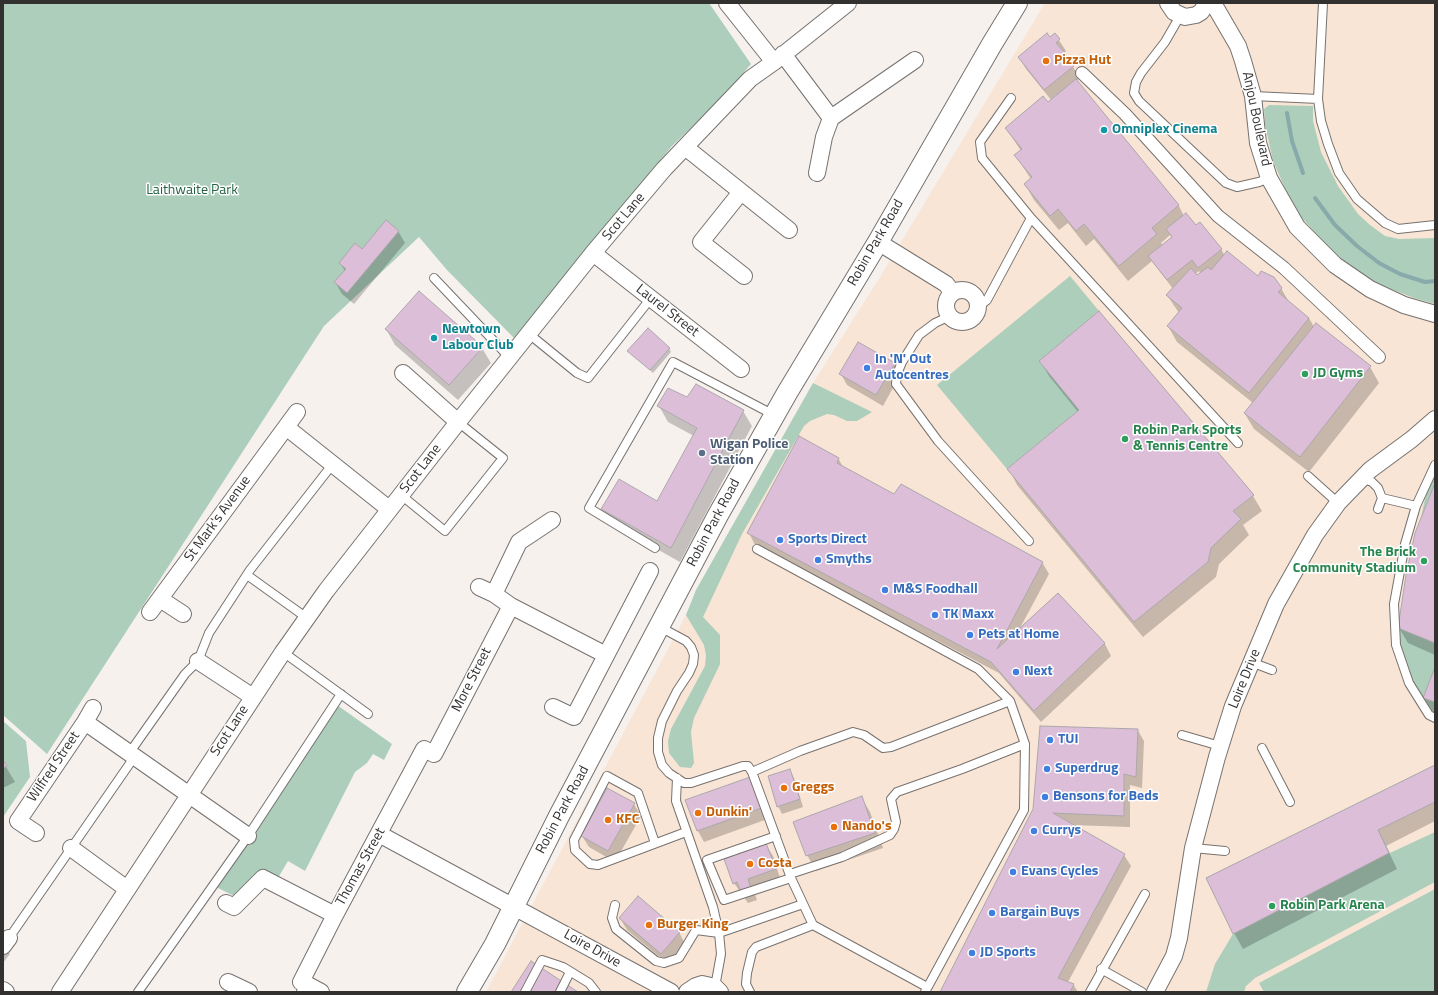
<!DOCTYPE html>
<style>
body{margin:0}
#map{position:relative;width:1438px;height:995px;overflow:hidden;background:#f7f1ee;font-family:"Titillium Web",sans-serif}
canvas{display:block}
.frame{position:absolute;inset:0;border:4px solid #333130;pointer-events:none}
</style>
<div id="map">
<canvas width="1438" height="995"></canvas>
<div class="frame"></div>
</div>
<script>
const context = document.querySelector('canvas').getContext('2d');
context.lineJoin = 'round';
function paint(path, color) {
  context.fillStyle = color;
  context.fill(path, 'evenodd');
}
function shape(rows) {
  const path = new Path2D();
  for (const r of rows) {
    if (r.length === 3) {
      path.moveTo(r[0] + r[2], r[1]);
      path.arc(r[0], r[1], r[2], 0, 2 * Math.PI);
      continue;
    }
    path.moveTo(r[0], r[1]);
    for (let i = 2; i < r.length; i += 2) path.lineTo(r[i], r[i + 1]);
  }
  return path;
}
function strokePath(path, color, width, dash) {
  context.strokeStyle = color;
  context.lineWidth = width;
  context.lineCap = dash ? 'butt' : 'round';
  context.setLineDash(dash || []);
  context.stroke(path);
}
function write(font, color, halo, rows, align = 'center') {
  context.font = font + ' "Titillium Web",sans-serif';
  context.lineWidth = 3;
  context.setLineDash([]);
  context.textBaseline = 'middle';
  context.strokeStyle = halo;
  context.fillStyle = color;
  for (const [text, x, y, turn = 0] of rows) {
    context.save();
    context.translate(x, y);
    context.rotate((+turn || 0) * Math.PI / 180);
    context.textAlign = isNaN(turn) ? turn : align;
    if (halo) context.strokeText(text, 0, 0);
    context.fillText(text, 0, 0);
    context.restore();
  }
}
paint(shape([
 [1045,3,1435,3,1435,992,486,992,686,615,696,590,813,383,880,277]
]), '#f8e5d5');
paint(shape([
 [3,3,709,3,751,64,723,97,672,146,514,338,447,270,419,237,324,326,47,754,3,715],
 [1269,105,1313,106,1313,121,1321,152,1338,186,1358,214,1370,225,1385,236,1399,239,1435,238,1435,304,1414,298,1378,284,1360,274,1333,253,1301,217,1285,188,1273,161,1265,124,1264,109],
 [1070,276,1099,311,1039,361,1079,410,1007,469,937,385],
 [813,383,872,412,857,421,847,421,834,415,827,414,810,421,804,426,742,534,703,617,720,635,720,664,694,718,691,732,694,763,691,768,680,767,669,753,668,741,671,729,705,666,706,655,704,645,686,615,696,590],
 [1435,470,1435,718,1429,715,1396,645,1429,478],
 [337,705,392,744,384,760,373,754,367,763,355,772,305,871,288,861,278,878,259,870,244,893,234,896,216,887],
 [3,721,26,741,30,777,3,817,3,768,7,766,3,760],
 [1435,765,1378,830,1390,853,1435,832,1435,882,1255,978,1246,986,1244,992,1206,992,1215,964,1233,934,1206,878],
 [1435,889,1435,992,1264,992,1259,983]
]), '#accebb');
paint(shape([
 [1055,34,1066,51,1064,53,1080,78,1076,81,1179,206,1184,216,1221,249,1225,256,1258,277,1281,288,1289,302,1309,318,1314,327,1316,324,1370,367,1379,383,1309,472,1254,429,1245,414,1253,403,1177,342,1168,326,1179,313,1167,295,1173,289,1152,261,1128,281,1094,239,1086,246,1068,223,1059,230,1034,200,1025,184,1031,179,1015,155,1021,151,1006,128,1052,101,1026,69,1019,57],
 [1170,235,1172,238,1163,246,1161,243],
 [1199,271,1201,274,1197,277,1195,274],
 [398,231,405,243,354,304,342,294,335,282,345,271,340,263],
 [386,329,482,348,491,363,458,400,395,345],
 [669,348,671,352,653,373,628,351],
 [1040,361,1253,496,1262,511,1243,525,1249,535,1219,564,1216,577,1143,637,1017,485,1009,469,1078,412,1049,376],
 [894,364,900,375,883,406,847,385,841,374],
 [687,399,743,411,752,426,680,562,612,524,603,509,658,502,694,436,668,422,659,406],
 [838,458,843,467,895,495,1042,562,1049,574,1020,628,1058,594,1105,644,1111,656,1041,722,999,673,755,545,749,533],
 [1435,486,1435,655,1408,643,1399,628],
 [1435,670,1435,714,1424,698],
 [1137,729,1144,741,1142,788,1130,785,1130,827,1071,825,1124,855,1131,866,1068,982,1073,984,1078,992,941,992,1034,809],
 [3,762,15,782,3,788],
 [1435,766,1435,821,1386,846,1397,869,1243,949,1234,933],
 [790,770,794,778,803,807,782,814,778,806],
 [755,776,773,817,704,842,698,831],
 [861,797,870,812,883,848,816,871,807,855],
 [634,804,641,816,615,862,589,847,582,836],
 [766,845,773,856,781,881,754,891,757,900,748,903,734,883],
 [620,918,679,932,685,944,668,964,627,930],
 [3,942,10,954,3,963]
]), '#0003');
strokePath(shape([
 [1287,113,1292,141,1303,173],
 [1315,198,1335,225,1357,246,1379,263,1400,274,1425,282,1435,281]
]), '#89aaab', 4);
const building = shape([
 [1047,33,1050,37,1055,33,1060,39,1056,43,1067,55,1066,56,1074,66,1044,90,1018,57,1047,33],
 [1076,79,1179,205,1152,228,1157,234,1119,266,1084,224,1076,231,1058,209,1050,216,1024,184,1032,177,1014,155,1022,149,1005,128,1043,96,1048,102,1076,79],
 [1186,213,1196,225,1200,222,1222,249,1198,268,1192,260,1167,280,1148,256,1172,237,1166,229,1186,213],
 [386,220,399,231,347,293,334,282,346,269,339,263,355,243,362,249,386,220],
 [1227,251,1258,276,1261,271,1274,277,1282,288,1278,292,1309,318,1249,393,1167,326,1182,308,1166,295,1191,268,1197,275,1208,267,1211,270,1227,251],
 [419,291,483,347,449,385,385,329,419,291],
 [1099,311,1254,495,1233,511,1241,519,1211,548,1208,562,1134,622,1007,469,1079,410,1039,361,1099,311],
 [1316,323,1371,366,1300,457,1244,413,1316,323],
 [648,328,670,348,650,370,627,351,648,328],
 [858,342,895,363,876,395,839,374,858,342],
 [696,384,744,410,671,548,601,509,619,479,657,501,697,428,657,406,668,388,687,397,696,384],
 [799,436,839,458,837,463,894,494,901,484,1043,562,997,649,1058,593,1105,643,1034,711,991,662,747,533,799,436],
 [1435,483,1435,643,1398,628,1406,575,1415,533,1435,483],
 [1435,667,1435,702,1423,698,1435,667],
 [1040,726,1138,729,1136,777,1124,774,1124,816,1053,813,1125,854,1058,978,1074,984,1070,992,940,992,1033,809,1040,726],
 [3,760,7,766,3,768,3,760],
 [1435,765,1435,802,1378,830,1389,853,1233,934,1206,878,1435,765],
 [790,769,800,799,777,807,768,776,790,769],
 [756,775,767,806,697,831,685,800,756,775],
 [607,788,635,803,608,851,581,836,607,788],
 [862,796,875,833,806,856,793,822,862,796],
 [766,843,776,869,748,879,751,888,741,892,737,882,733,884,724,859,766,843],
 [638,896,680,932,661,954,619,918,638,896],
 [531,961,578,992,511,992,531,961]
]);
paint(building, '#ddbed8');
strokePath(building, '#aca8ac', 1);
const service = shape([
 [1323,3,1318,99,1321,121,1328,144,1339,173,1357,199,1385,223,1398,229,1435,225],
 [1180,16,1165,42,1141,73,1136,82,1134,93,1139,101,1226,183,1237,187,1259,182,1269,178],
 [1253,96,1318,99],
 [1031,218,1238,443],
 [434,278,510,358],
 [978,307,987,300,1031,218,982,158,980,142,1011,98],
 [950,316,935,323,919,335,902,362,897,374,896,384,938,441,1029,541],
 [529,334,577,373,588,378,651,298],
 [1435,465,1416,506,1405,544,1394,604,1396,645,1409,683,1429,715,1435,718],
 [1308,476,1338,503],
 [1362,478,1372,482,1378,488,1382,498,1378,509],
 [401,495,445,531,503,458,458,422],
 [1382,498,1416,506],
 [655,548,589,508,673,362,774,415],
 [247,575,307,618],
 [660,627,686,641,691,647,694,655,693,664,689,673,677,691,662,721,658,738,658,752,662,765,669,773,684,783,691,783,743,766,748,766,752,772,791,878,813,925,927,987],
 [283,652,368,714],
 [1251,662,1272,670],
 [1010,701,1025,744],
 [1182,735,1220,746],
 [1262,748,1290,802],
 [130,752,185,674,198,661,209,633,250,570,332,465],
 [752,772,800,751,853,732,864,735,883,748,891,747,1010,701,978,669,757,549],
 [677,778,676,801,713,907,719,933,721,954,715,987],
 [776,836,707,860,724,900,791,878],
 [655,843,638,793,607,776,574,840,575,850,590,864,598,865,686,832],
 [1193,848,1225,851],
 [790,874,842,857,890,835,894,829,896,822,891,799,897,792,962,769,1025,744,1024,810,925,992],
 [615,905,612,918,616,929,656,961,664,963,679,958,696,930,719,933,803,904],
 [9,938,135,756],
 [1101,969,1142,992],
 [138,992,248,836,341,694],
 [525,992,542,960,563,967,589,983,596,992],
 [560,992,570,972],
 [750,992,746,984,747,973,752,952,756,947,813,925],
 [1090,992,1145,894]
]);
const pedestrian = shape([
 [1082,73,1125,114,1218,216,1284,268,1379,357]
]);
const minor = shape([
 [727,3,774,62],
 [1168,3,1174,12,1185,17,1196,15,1201,12,1207,3],
 [1213,3,1238,46,1243,61,1253,96,1258,143,1269,178,1297,227,1335,265,1370,289,1404,305,1435,314],
 [783,54,831,118,915,60],
 [685,147,789,230],
 [817,173,824,137,831,118],
 [741,192,701,242,744,276],
 [878,242,946,284,953,293],
 [593,253,741,369],
 [962,306,16],
 [403,373,458,422],
 [286,427,389,509],
 [479,587,494,594,511,606,606,655],
 [494,594,519,542,552,520],
 [160,599,183,614],
 [150,612,297,412],
 [198,661,253,697],
 [553,707,574,717,650,571],
 [85,722,93,708],
 [36,833,18,821,85,722,248,836],
 [379,834,671,992],
 [71,848,127,889],
 [226,903,234,907,263,878,335,915],
 [3,946,9,938],
 [228,982,249,992],
 [308,985,321,992],
 [3,990,6,992],
 [60,992,283,652,326,591,458,422,593,253,664,169,750,79,774,62,848,3],
 [305,992,308,985,301,982,335,915,424,749,434,754,511,606],
 [687,992,696,986,702,984,715,987,720,992],
 [1155,992,1174,956,1179,938,1193,848,1217,757,1233,706,1276,604,1315,535,1338,503,1370,470,1412,439,1435,419]
]);
const tertiary = shape([
 [467,992,495,944,559,816,718,515,787,393,878,242,992,44,1017,3]
]);
strokePath(service, '#77726f', 10);
strokePath(pedestrian, '#77726f', 14);
strokePath(minor, '#77726f', 18);
strokePath(tertiary, '#77726f', 22);
strokePath(service, '#fff', 8);
strokePath(pedestrian, '#fff', 12);
strokePath(minor, '#fff', 16);
strokePath(tertiary, '#fff', 20);
for (const [x, y, r, color] of [
 [1046,61,4,"#e8710a"],
 [1104,130,4,"#0f9aa8"],
 [434,338,4,"#0f9aa8"],
 [867,368,4,"#3f7fe0"],
 [1305,374,4,"#2e9e5b"],
 [1125,439,4,"#2e9e5b"],
 [702,453,4,"#5c6f8a"],
 [780,540,4,"#3f7fe0"],
 [818,560,4,"#3f7fe0"],
 [1424,561,4,"#2e9e5b"],
 [885,590,4,"#3f7fe0"],
 [935,615,4,"#3f7fe0"],
 [970,635,4,"#3f7fe0"],
 [1016,672,4,"#3f7fe0"],
 [1050,740,4,"#3f7fe0"],
 [1047,769,4,"#3f7fe0"],
 [784,788,4,"#e8710a"],
 [1045,797,4,"#3f7fe0"],
 [698,813,4,"#e8710a"],
 [608,820,4,"#e8710a"],
 [834,827,4,"#e8710a"],
 [1034,831,4,"#3f7fe0"],
 [750,864,4,"#e8710a"],
 [1013,872,4,"#3f7fe0"],
 [1272,906,4,"#2e9e5b"],
 [992,913,4,"#3f7fe0"],
 [649,925,4,"#e8710a"],
 [972,953,4,"#3f7fe0"]
]) {
  const dot = new Path2D();
  dot.arc(x, y, r, 0, 2 * Math.PI);
  context.fillStyle = color;
  context.fill(dot);
  strokePath(dot, '#fff', 1.5);
}
write('bold 14px', '#c56008', '#fff', [
 ["Pizza Hut",1054,61],
 ["Greggs",792,788],
 ["Dunkin'",706,813],
 ["KFC",616,820],
 ["Nando's",842,827],
 ["Costa",758,864],
 ["Burger King",657,925]
], 'left');
write('14px', '#333130', '#fff', [
 ["Anjou Boulevard",1256,119,78],
 ["Scot Lane",624,217,-50],
 ["Robin Park Road",876,243,-60],
 ["Laurel Street",667,311,38],
 ["Scot Lane",421,469,-52],
 ["St Mark's Avenue",218,519,-54],
 ["Robin Park Road",714,523,-62],
 ["Loire Drive",1245,679,-68],
 ["More Street",472,680,-63],
 ["Scot Lane",230,731,-57],
 ["Wilfred Street",54,767,-56],
 ["Robin Park Road",563,810,-62],
 ["Thomas Street",361,867,-61],
 ["Loire Drive",592,949,29]
]);
write('bold 14px', '#0d838f', '#fff', [
 ["Omniplex Cinema",1112,130],
 ["Newtown",442,330],
 ["Labour Club",442,346]
], 'left');
write('14px', '#256245', '#fff', [
 ["Laithwaite Park",192,191]
]);
write('bold 14px', '#366cbe', '#fff', [
 ["In 'N' Out",875,360],
 ["Autocentres",875,376],
 ["Sports Direct",788,540],
 ["Smyths",826,560],
 ["M&S Foodhall",893,590],
 ["TK Maxx",943,615],
 ["Pets at Home",978,635],
 ["Next",1024,672],
 ["TUI",1058,740],
 ["Superdrug",1055,769],
 ["Bensons for Beds",1053,797],
 ["Currys",1042,831],
 ["Evans Cycles",1021,872],
 ["Bargain Buys",1000,913],
 ["JD Sports",980,953]
], 'left');
write('bold 14px', '#27864d', '#fff', [
 ["JD Gyms",1313,374],
 ["Robin Park Sports",1133,431],
 ["& Tennis Centre",1133,447],
 ["The Brick",1416,553,"right"],
 ["Community Stadium",1416,569,"right"],
 ["Robin Park Arena",1280,906]
], 'left');
write('bold 14px', '#4e5e75', '#fff', [
 ["Wigan Police",710,445],
 ["Station",710,461]
], 'left');
</script>
